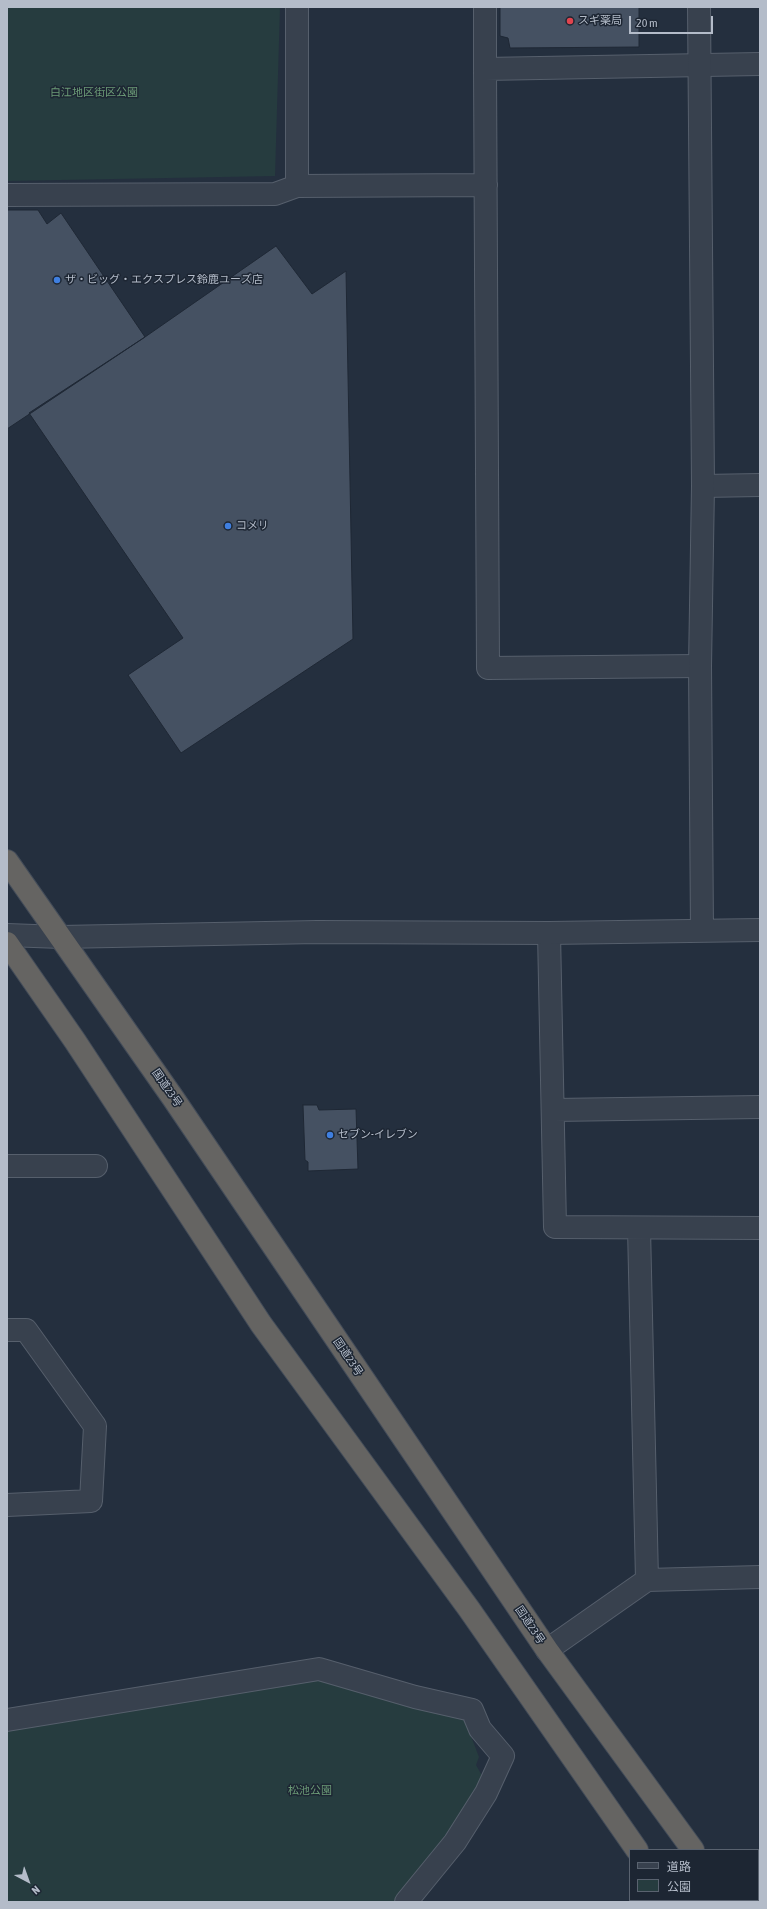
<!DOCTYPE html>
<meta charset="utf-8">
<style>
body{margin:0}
#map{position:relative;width:767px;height:1909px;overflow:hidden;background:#242f3e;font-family:"Asap Condensed","Noto Sans JP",sans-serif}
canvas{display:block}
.frame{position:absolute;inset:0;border:8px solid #b4bcc9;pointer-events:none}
.legend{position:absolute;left:629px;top:1849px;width:130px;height:52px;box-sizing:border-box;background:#1d2633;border:1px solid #59626f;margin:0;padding:5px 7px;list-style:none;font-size:12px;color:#b4bcc9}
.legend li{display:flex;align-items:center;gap:8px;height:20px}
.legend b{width:20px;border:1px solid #59626f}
.north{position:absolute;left:8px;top:1861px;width:40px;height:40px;-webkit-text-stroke:3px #1d2633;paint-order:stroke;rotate:139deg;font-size:11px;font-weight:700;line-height:16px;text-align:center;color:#b4bcc9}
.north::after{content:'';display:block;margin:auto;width:14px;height:18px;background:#b4bcc9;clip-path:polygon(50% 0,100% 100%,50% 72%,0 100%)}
.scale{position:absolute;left:629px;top:16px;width:84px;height:18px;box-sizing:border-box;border:2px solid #b4bcc9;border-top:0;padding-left:5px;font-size:12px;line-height:14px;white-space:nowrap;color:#b4bcc9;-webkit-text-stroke:3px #1d2633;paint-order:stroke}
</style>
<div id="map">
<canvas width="767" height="1909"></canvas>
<div class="frame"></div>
<ul class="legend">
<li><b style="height:5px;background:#38414e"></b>道路</li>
<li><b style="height:11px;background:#263c3f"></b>公園</li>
</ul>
<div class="north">N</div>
<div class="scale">20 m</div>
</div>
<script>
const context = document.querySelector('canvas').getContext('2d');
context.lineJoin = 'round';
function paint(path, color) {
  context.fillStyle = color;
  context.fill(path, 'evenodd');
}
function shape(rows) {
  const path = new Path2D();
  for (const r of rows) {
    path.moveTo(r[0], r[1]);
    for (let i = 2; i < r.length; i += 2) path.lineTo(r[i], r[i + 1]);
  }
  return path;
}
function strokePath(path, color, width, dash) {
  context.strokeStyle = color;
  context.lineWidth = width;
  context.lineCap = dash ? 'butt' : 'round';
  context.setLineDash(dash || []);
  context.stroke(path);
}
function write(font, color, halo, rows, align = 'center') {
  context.font = font + ' "Asap Condensed","Noto Sans JP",sans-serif';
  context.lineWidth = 3;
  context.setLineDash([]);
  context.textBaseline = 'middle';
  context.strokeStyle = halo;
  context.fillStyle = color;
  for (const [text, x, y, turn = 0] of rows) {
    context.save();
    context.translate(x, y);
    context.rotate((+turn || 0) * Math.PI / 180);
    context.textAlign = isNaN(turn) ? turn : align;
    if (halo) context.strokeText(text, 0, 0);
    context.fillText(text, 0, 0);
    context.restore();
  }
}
paint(shape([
 [7,7,280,7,275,176,7,181],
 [315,1678,461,1717,466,1723,479,1757,476,1765,484,1779,469,1803,461,1811,462,1818,397,1902,7,1902,7,1728]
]), '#263c3f');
const building = shape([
 [500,7,639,7,639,47,510,48,508,38,500,36,500,7],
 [7,210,38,210,47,224,61,213,145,337,7,429,7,210],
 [276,246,312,294,346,271,353,639,181,753,128,675,183,638,29,413,145,337,276,246],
 [303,1105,317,1105,319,1110,356,1109,358,1169,308,1171,308,1162,305,1160,303,1105]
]);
paint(building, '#455162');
strokePath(building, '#1f2835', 1);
const minor = shape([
 [485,69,485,7],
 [297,186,297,7],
 [7,195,275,194,297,186,486,185],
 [703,486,760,485],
 [700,666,488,668,485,69,760,64],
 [549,933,555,1227,760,1228],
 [554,1110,760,1107],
 [7,1166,96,1166],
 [639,1228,647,1580],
 [7,1330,26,1330,95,1426,91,1501,7,1505],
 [547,1650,647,1580,760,1577],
 [7,1720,319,1669,415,1697,472,1710,480,1729,503,1756,486,1793,455,1842,406,1902],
 [758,1890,760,1890]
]);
const tertiary = shape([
 [699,7,703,486,700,666,702,931],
 [7,935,61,937,317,932,549,933,760,930]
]);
const trunk = shape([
 [7,861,173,1098,547,1650,693,1850],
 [7,943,75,1041,261,1324,469,1609,637,1850],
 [671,1900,673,1902],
 [729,1900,730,1902]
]);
strokePath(minor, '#565f6c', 24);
strokePath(tertiary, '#565f6c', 24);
strokePath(trunk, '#434c59', 24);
strokePath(minor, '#38414e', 22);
strokePath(tertiary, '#38414e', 22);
strokePath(trunk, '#656462', 22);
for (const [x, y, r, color] of [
 [570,21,4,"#e0444e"],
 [57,280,4,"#3f7fe0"],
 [228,526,4,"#3f7fe0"],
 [330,1135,4,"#3f7fe0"]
]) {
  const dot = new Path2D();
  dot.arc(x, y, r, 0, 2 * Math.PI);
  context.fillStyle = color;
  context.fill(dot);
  strokePath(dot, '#1d2633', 1.5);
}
write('11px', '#b4bcc9', '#1d2633', [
 ["スギ薬局",578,21],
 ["ザ・ビッグ・エクスプレス鈴鹿ユーズ店",65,280],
 ["コメリ",236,526],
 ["セブン-イレブン",338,1135]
], 'left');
write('11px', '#6b9a76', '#1d2633', [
 ["白江地区街区公園",94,93],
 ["松池公園",310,1791]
]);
write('11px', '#b4bcc9', '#1d2633', [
 ["国道23号",167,1088,55],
 ["国道23号",348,1357,56],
 ["国道23号",530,1625,56]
]);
</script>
